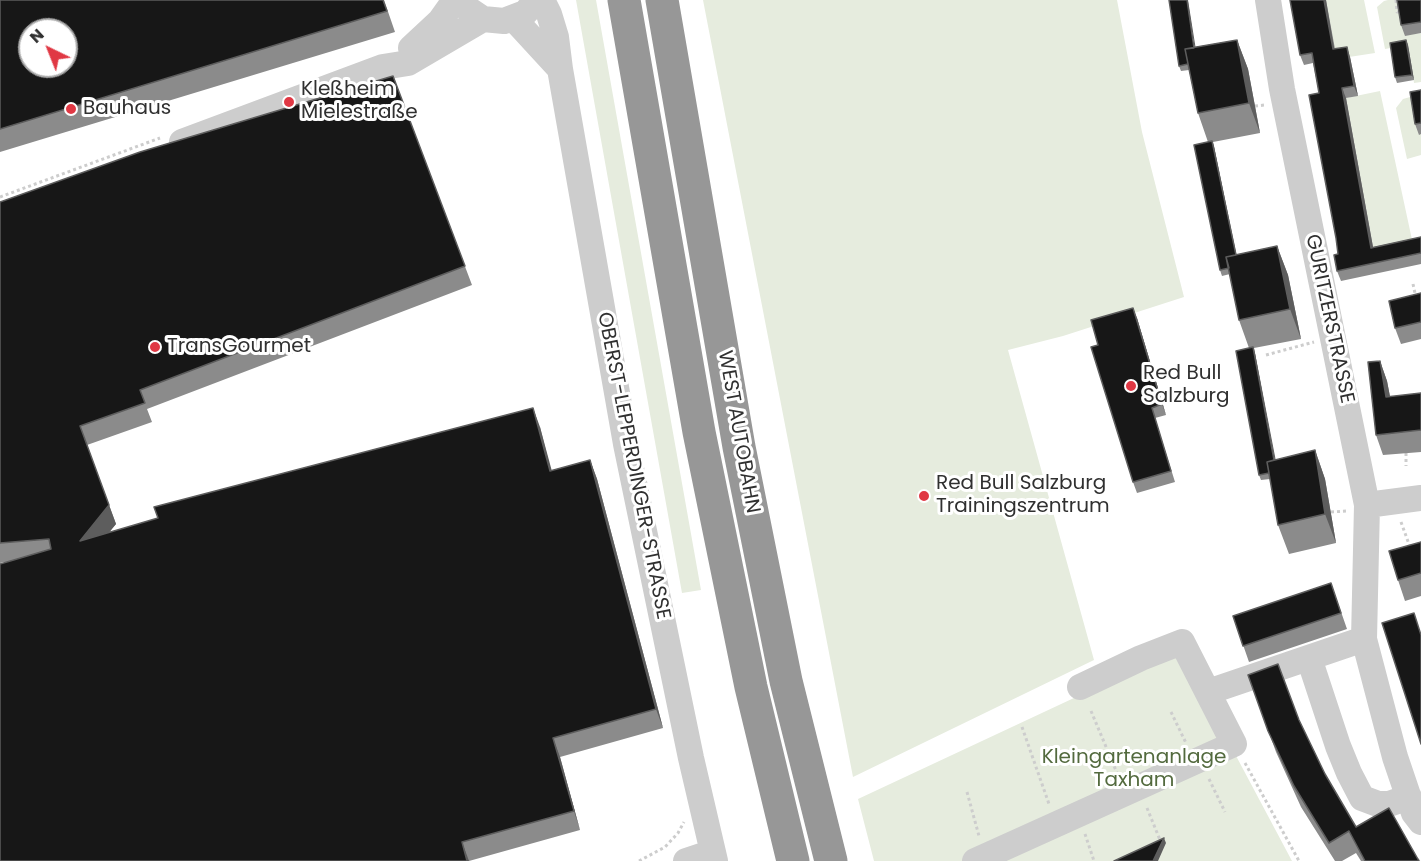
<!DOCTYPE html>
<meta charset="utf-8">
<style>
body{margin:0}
#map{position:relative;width:1421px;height:861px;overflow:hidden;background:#fff;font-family:Poppins,sans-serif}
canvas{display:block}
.north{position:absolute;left:18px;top:18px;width:60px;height:60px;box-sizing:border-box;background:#fff;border:2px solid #acacac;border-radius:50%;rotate:317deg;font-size:16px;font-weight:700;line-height:24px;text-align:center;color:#303030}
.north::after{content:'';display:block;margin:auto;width:21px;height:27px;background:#e03844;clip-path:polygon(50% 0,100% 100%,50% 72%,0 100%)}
</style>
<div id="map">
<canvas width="1421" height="861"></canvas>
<div class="north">N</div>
</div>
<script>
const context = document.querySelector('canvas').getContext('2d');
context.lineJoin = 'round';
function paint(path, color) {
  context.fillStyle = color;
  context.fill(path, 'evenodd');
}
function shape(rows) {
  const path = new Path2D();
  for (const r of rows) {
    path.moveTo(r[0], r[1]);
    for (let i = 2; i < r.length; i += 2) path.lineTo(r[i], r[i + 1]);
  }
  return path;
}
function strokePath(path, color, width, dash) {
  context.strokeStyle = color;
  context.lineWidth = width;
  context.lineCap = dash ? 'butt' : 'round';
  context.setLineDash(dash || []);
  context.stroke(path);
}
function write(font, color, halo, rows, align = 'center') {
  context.font = font + ' Poppins,sans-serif';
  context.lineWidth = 6;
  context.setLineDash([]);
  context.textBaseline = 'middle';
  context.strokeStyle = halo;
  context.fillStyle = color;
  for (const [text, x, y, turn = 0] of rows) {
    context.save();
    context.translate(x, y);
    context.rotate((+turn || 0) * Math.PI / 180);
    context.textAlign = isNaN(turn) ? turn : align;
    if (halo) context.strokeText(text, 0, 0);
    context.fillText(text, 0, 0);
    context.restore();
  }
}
paint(shape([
 [576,0,596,0,701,590,682,593],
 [703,0,1117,0,1142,132,1184,297,1063,336,1008,350,1094,660,853,777],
 [1326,0,1364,0,1375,53,1336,59],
 [1388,0,1414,0,1405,35,1421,33,1421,82,1414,83,1408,45,1385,49,1377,7,1384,1],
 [1380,91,1414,249,1375,258,1346,98],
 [1421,94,1421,155,1407,159,1396,108,1403,99],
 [1168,654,1185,660,1292,861,874,861,858,799]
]), '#e6ecde');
strokePath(shape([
 [1396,0,1397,12,1401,12],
 [1255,106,1265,105],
 [0,197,160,138],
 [1413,284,1416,298],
 [1266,355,1314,342],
 [1406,453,1406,466],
 [1331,512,1347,511],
 [1401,522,1410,547],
 [1091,711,1117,773],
 [1171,712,1186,743],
 [1022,727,1049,804],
 [1245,763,1299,861],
 [1209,779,1225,812],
 [967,792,979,836],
 [1147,808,1160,840],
 [1085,834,1094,861],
 [639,861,665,847,678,833,684,822],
 [1417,861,1421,858]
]), '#cdcdcd', 3, [3, 3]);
strokePath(shape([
 [542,0,549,14,556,37,560,69,626,444,691,758,715,861],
 [1268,0,1282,89,1367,505,1364,639,1395,757,1414,813,1421,822],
 [468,9,483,19,504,21,525,13,537,0],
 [514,19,560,69],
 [411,48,440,21,455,0],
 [182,142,383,67,408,63,483,19],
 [1367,505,1421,498],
 [1309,658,1338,746,1349,773,1362,798,1378,804,1389,804,1409,797],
 [1208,692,1364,639],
 [686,861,713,852],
 [975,861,1234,744,1182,642,1141,658,1080,687]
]), '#cdcdcd', 26);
strokePath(shape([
 [624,0,699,432,751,687,793,861],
 [662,0,739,447,786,681,831,861]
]), '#979797', 33);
paint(shape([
 [0,0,384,0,395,32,0,152],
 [1326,0,1335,49,1350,57,1358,96,1346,98,1373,247,1421,237,1421,264,1341,281,1337,271,1338,254,1319,93,1313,63,1304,65,1300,55],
 [1421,0,1421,33,1405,36,1401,25],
 [1237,40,1248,69,1260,133,1213,142,1236,255,1277,246,1288,275,1301,339,1254,348,1275,460,1315,450,1325,479,1336,543,1289,554,1278,525,1270,479,1261,480,1259,475,1249,348,1239,320,1230,274,1222,276,1220,270,1208,142,1198,113,1189,70,1181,71,1179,66,1195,47],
 [1406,40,1408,45,1414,80,1397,83,1395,77],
 [393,76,472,285,147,409,152,422,87,445,116,524,109,532,540,427,551,471,590,460,597,479,663,728,560,757,580,830,469,861,0,861,4,562,0,563,0,202],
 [1421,90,1421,134,1419,135,1415,124],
 [1421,293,1421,339,1401,344,1395,328],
 [1137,318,1166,415,1155,418,1175,482,1137,493,1133,482,1098,345],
 [1380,361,1387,381,1390,397,1421,393,1421,452,1383,455,1376,435],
 [1421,542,1421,596,1405,601,1398,580],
 [1331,583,1347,629,1249,662,1233,616],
 [1248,675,1299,720,1325,774,1356,827,1419,861,1361,861,1356,853,1342,861,1335,861,1301,807,1276,752]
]), '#8b8b8b');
paint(shape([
 [1187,0,1188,0,1199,69,1197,63],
 [1324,0,1326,0,1336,59,1333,49],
 [1237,40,1248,69,1260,133,1249,103],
 [1406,40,1408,45,1414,80,1412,75],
 [1347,47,1350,57,1358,96,1354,86],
 [1342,88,1346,98,1375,258,1371,248],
 [1212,141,1214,146,1240,272,1238,266],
 [1277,246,1288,275,1301,339,1290,309],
 [1133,308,1137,318,1166,415,1162,404],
 [1253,347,1255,353,1279,477,1277,472],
 [1380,361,1387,381,1394,417,1386,397],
 [533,408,540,427,557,490,550,471],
 [1315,450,1325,479,1336,543,1325,514],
 [590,460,597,479,663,728,656,709],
 [109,505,116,524,87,560,80,541],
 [553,738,560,757,580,830,574,811],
 [1164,838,1166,843,1158,861,1153,861],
 [462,842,469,861,467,861]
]), '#5d5d5d');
const building = shape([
 [0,0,383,0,387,11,0,129,0,0],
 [30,30,66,30,66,66,30,66,30,30],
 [1169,0,1187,0,1194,48,1185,49,1188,64,1179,66,1169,0],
 [1290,0,1324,0,1333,49,1347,47,1354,86,1342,88,1371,248,1421,237,1421,253,1337,271,1334,255,1338,254,1336,238,1309,95,1319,93,1312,53,1300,55,1290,0],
 [1397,0,1421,0,1421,22,1401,25,1397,0],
 [1237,40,1249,103,1198,113,1185,49,1237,40],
 [1406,40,1412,75,1395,77,1390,43,1406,40],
 [393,76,465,266,140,390,145,403,80,426,109,505,80,541,158,518,154,507,533,408,550,471,590,460,656,709,553,738,574,811,462,842,467,861,0,861,0,564,51,549,49,539,0,543,0,202,140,152,393,76],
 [1421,90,1421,123,1415,124,1410,92,1421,90],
 [1212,141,1236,255,1226,257,1229,268,1220,270,1194,145,1212,141],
 [1277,246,1290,309,1239,320,1226,257,1277,246],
 [1421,293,1421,322,1395,328,1389,301,1421,293],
 [1133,308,1162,404,1152,408,1171,471,1133,482,1091,347,1098,345,1091,320,1133,308],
 [1253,347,1274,460,1267,462,1269,473,1259,475,1236,351,1253,347],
 [1380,361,1386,397,1421,393,1421,430,1376,435,1368,362,1380,361],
 [1315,450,1325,514,1278,525,1267,462,1315,450],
 [1421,542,1421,573,1398,580,1389,551,1421,542],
 [1331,583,1341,613,1243,646,1233,616,1331,583],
 [1414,613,1421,635,1421,744,1382,623,1414,613],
 [1278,664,1299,720,1325,774,1356,827,1389,808,1419,861,1365,861,1349,831,1329,843,1294,786,1268,731,1248,675,1278,664],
 [1164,838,1153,861,1114,861,1164,838]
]);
paint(building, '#171717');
strokePath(building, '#5d5d5d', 1.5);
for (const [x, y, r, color] of [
 [289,102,6,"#e03844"],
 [71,109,6,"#e03844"],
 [155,347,6,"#e03844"],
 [1131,386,6,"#e03844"],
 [924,496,6,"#e03844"]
]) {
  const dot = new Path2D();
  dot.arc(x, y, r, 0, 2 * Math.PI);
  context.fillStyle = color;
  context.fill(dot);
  strokePath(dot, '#fff', 2);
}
write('20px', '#303030', '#fff', [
 ["Kleßheim",301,90],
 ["Mielestraße",301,113],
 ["Bauhaus",83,109],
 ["TransGourmet",167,347],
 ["Red Bull",1143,374],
 ["Salzburg",1143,397],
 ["Red Bull Salzburg",936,484],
 ["Trainingszentrum",936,507]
], 'left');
write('20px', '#303030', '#fff', [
 ["GURITZERSTRASSE",1329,319,78],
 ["WEST AUTOBAHN",738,432,80],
 ["OBERST-LEPPERDINGER-STRASSE",633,466,79]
]);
write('20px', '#536a3e', '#fff', [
 ["Kleingartenanlage",1134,758],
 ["Taxham",1134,781]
]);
</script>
